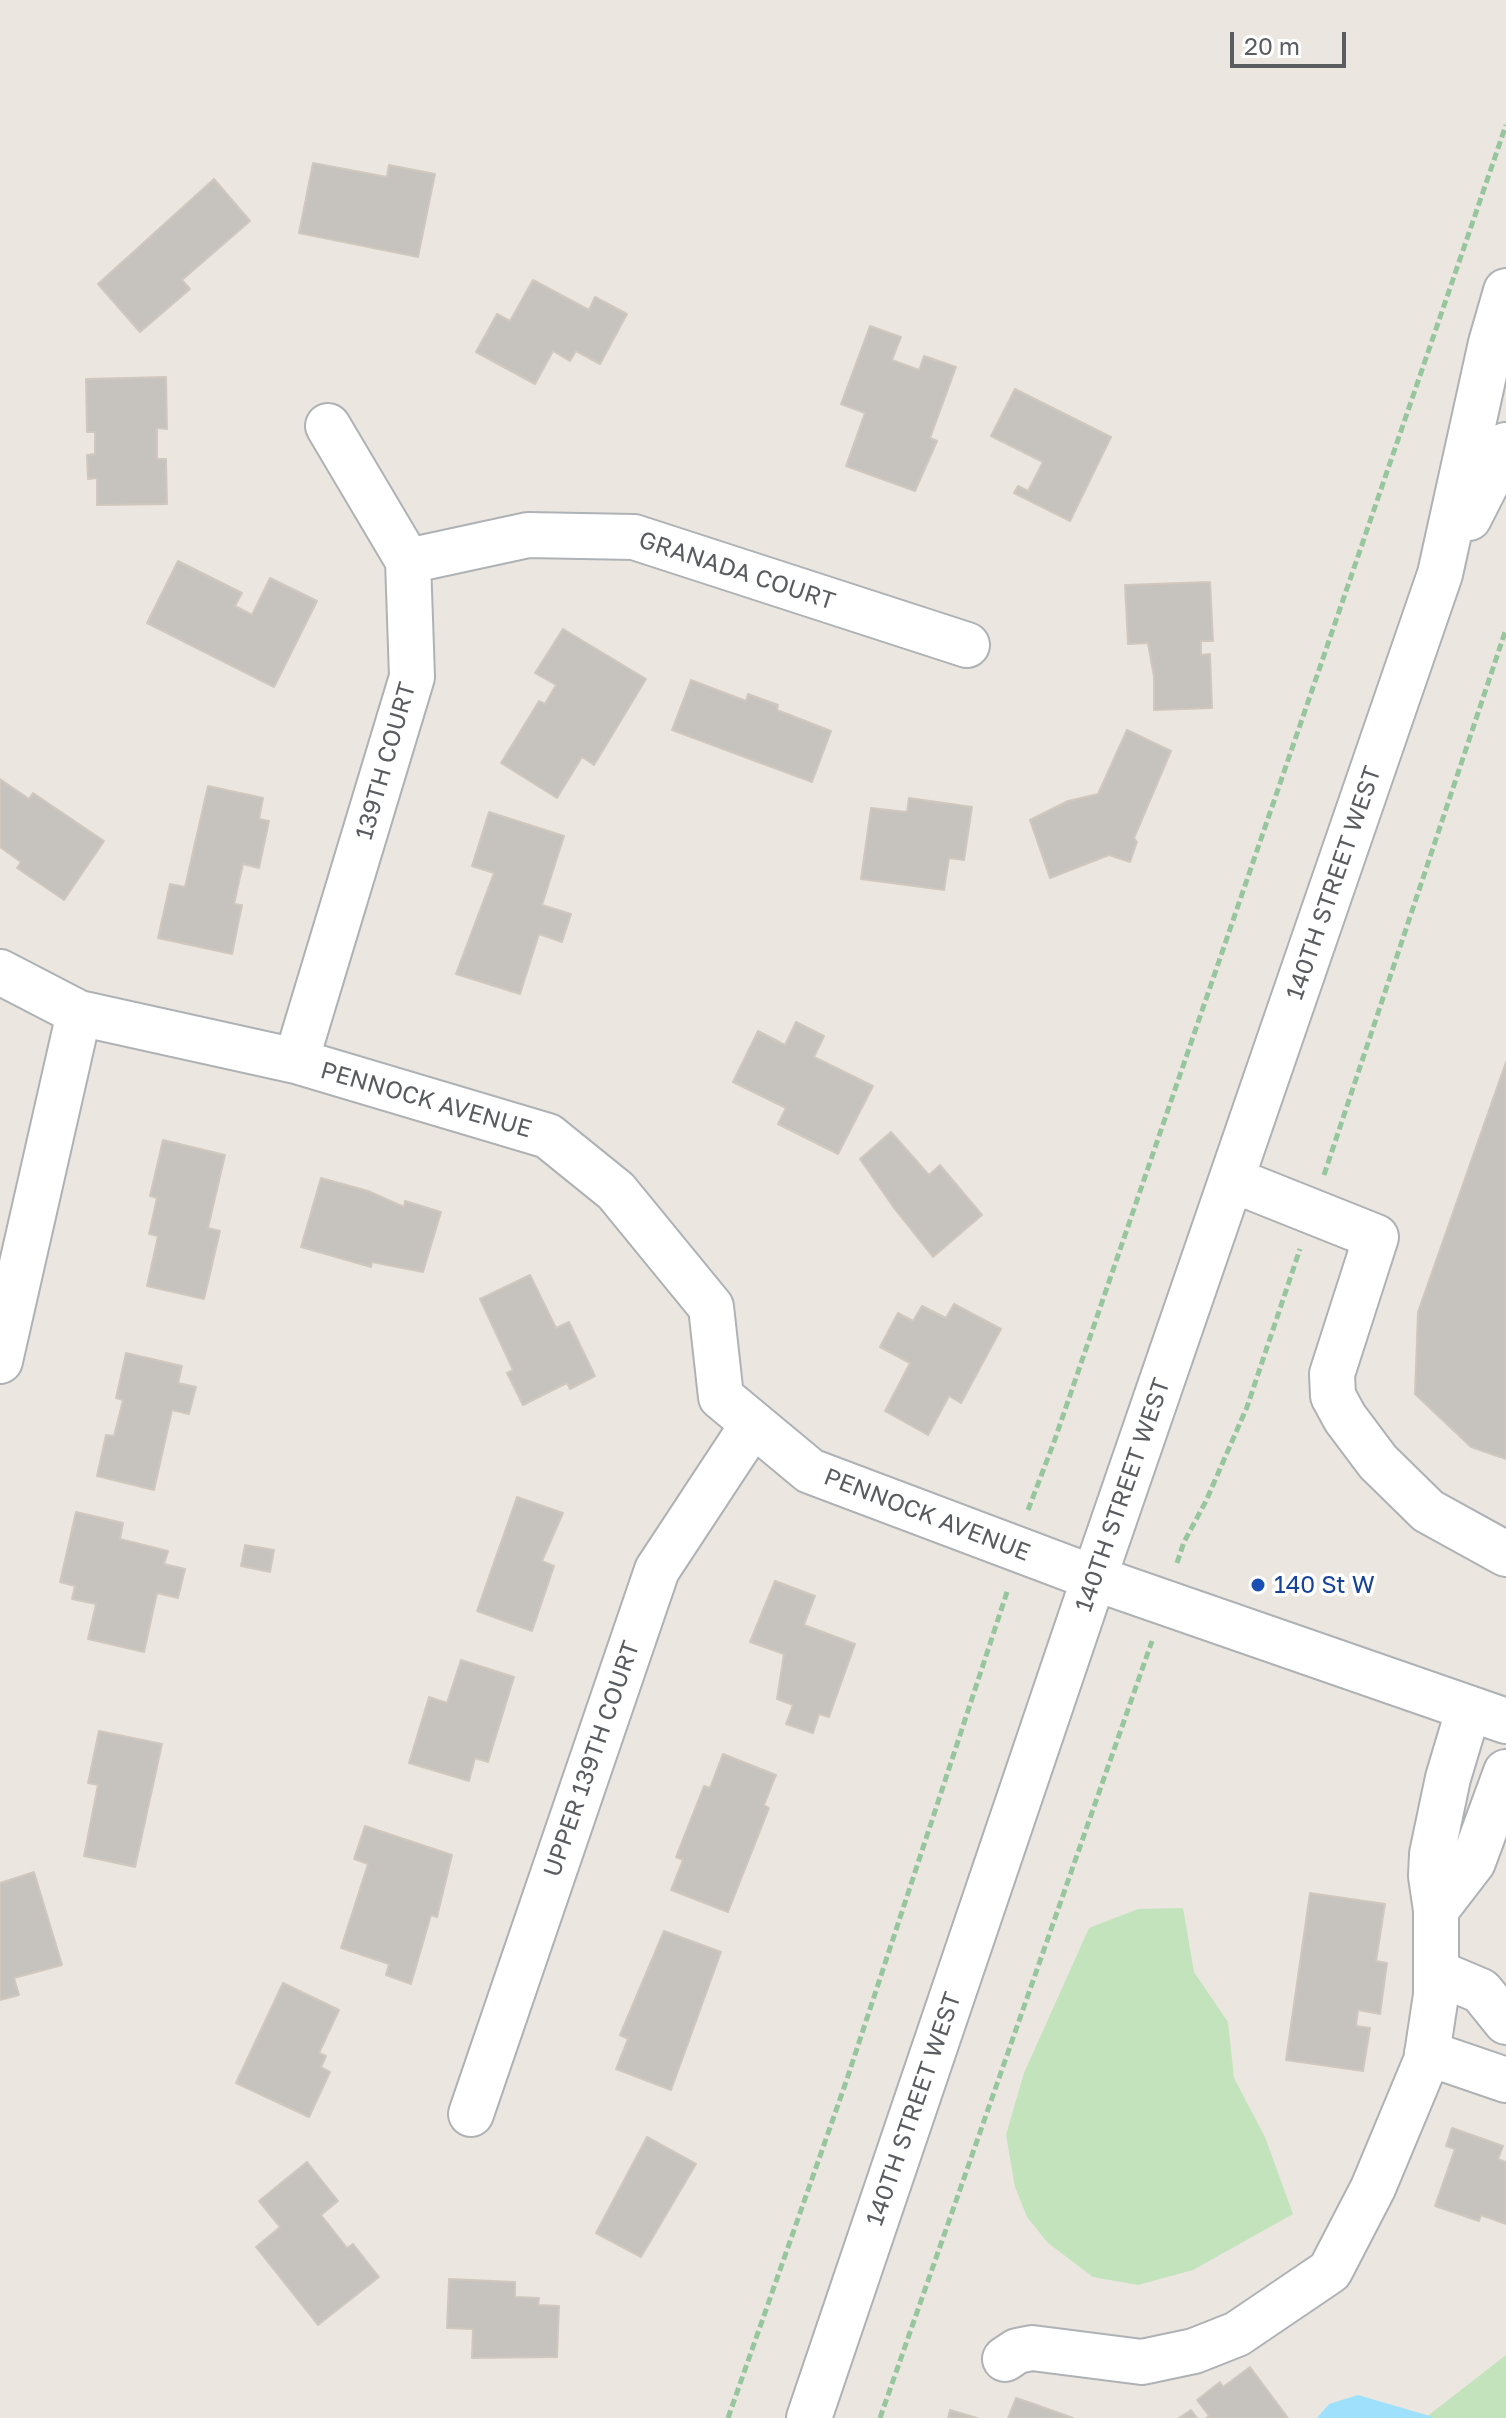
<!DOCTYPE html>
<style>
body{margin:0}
#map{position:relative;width:1506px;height:2418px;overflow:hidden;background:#ebe7e0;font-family:"Golos Text",sans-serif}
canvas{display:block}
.scale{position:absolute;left:1230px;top:32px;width:116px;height:36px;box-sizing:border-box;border:4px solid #595d60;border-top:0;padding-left:10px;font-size:24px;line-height:28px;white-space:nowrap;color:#595d60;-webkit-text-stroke:6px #fff;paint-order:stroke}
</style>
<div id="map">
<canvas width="1506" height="2418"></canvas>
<div class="scale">20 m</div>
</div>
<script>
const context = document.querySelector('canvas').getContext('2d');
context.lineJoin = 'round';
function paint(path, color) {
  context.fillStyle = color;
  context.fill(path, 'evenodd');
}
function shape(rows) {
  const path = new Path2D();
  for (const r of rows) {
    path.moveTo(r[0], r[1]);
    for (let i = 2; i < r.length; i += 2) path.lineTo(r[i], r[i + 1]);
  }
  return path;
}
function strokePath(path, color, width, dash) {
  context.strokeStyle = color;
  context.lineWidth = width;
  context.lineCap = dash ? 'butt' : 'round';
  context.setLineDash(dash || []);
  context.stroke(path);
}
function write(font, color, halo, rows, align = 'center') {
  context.font = font + ' "Golos Text",sans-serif';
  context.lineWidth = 7;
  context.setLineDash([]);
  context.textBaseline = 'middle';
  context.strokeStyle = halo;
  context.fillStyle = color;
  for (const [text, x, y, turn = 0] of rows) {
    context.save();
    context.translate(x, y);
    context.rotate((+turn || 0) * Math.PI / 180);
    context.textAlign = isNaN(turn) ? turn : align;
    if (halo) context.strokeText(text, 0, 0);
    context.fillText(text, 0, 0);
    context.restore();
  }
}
paint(shape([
 [1183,1908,1194,1972,1228,2022,1234,2078,1265,2137,1293,2214,1193,2270,1138,2285,1093,2277,1048,2243,1027,2217,1015,2187,1006,2135,1024,2073,1089,1928,1138,1909],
 [1506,2355,1506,2418,1425,2418]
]), '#c2e3bc');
paint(shape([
 [1358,2395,1430,2416,1433,2418,1317,2418,1329,2404]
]), '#9fe1fc');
const building = shape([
 [313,163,387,177,389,165,435,174,418,257,299,233,313,163],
 [214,179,250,221,182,280,190,289,140,332,98,284,214,179],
 [533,280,589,310,595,297,627,314,600,364,576,351,570,361,553,351,535,384,476,352,497,314,510,321,533,280],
 [870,326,901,337,892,360,919,370,924,356,956,367,930,438,937,441,915,491,846,466,865,413,841,404,870,326],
 [166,377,167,429,157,428,157,459,166,459,167,504,97,505,97,478,88,479,87,455,95,454,95,432,87,432,86,379,166,377],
 [1015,389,1111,437,1070,521,1014,493,1018,486,1028,491,1043,462,991,436,1015,389],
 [178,561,242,593,235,606,252,615,270,578,317,601,274,687,147,623,178,561],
 [1210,582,1213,641,1201,641,1201,655,1210,654,1212,708,1154,710,1154,677,1148,643,1128,644,1125,585,1210,582],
 [563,629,646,679,594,765,582,757,557,798,501,763,539,701,545,704,556,685,535,673,563,629],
 [691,680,746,701,748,694,778,705,777,710,831,731,812,782,672,730,691,680],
 [1127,730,1171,751,1134,838,1137,842,1130,862,1109,855,1050,878,1030,820,1068,801,1098,794,1127,730],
 [0,779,29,799,33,793,104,841,64,900,17,868,21,862,0,847,0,779],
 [208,786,263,798,259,819,269,821,259,868,243,864,234,904,242,905,232,954,158,938,170,884,185,887,208,786],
 [909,798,972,807,964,860,949,858,944,890,861,879,871,808,907,812,909,798],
 [489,812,564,836,542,905,571,914,562,942,539,934,520,994,456,974,494,873,472,866,489,812],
 [796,1022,824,1036,814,1057,873,1086,838,1154,778,1124,786,1108,733,1082,758,1031,785,1045,796,1022],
 [1506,1062,1506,1459,1471,1447,1415,1394,1418,1312,1506,1062],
 [891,1132,929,1175,940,1165,982,1215,933,1257,894,1208,860,1159,891,1132],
 [163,1140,225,1155,208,1228,220,1231,204,1299,147,1286,158,1236,149,1234,157,1198,150,1196,163,1140],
 [321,1178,368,1191,404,1207,405,1201,441,1212,423,1272,372,1262,371,1267,301,1247,321,1178],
 [530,1275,556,1328,569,1322,595,1376,570,1389,567,1383,523,1405,507,1373,513,1370,480,1299,530,1275],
 [954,1304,1001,1329,961,1403,949,1396,928,1435,885,1411,910,1363,880,1347,898,1313,913,1321,922,1306,946,1318,954,1304],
 [126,1353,182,1366,178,1383,196,1387,189,1414,172,1410,154,1490,97,1476,106,1435,114,1436,123,1400,116,1398,126,1353],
 [517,1497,563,1513,542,1561,554,1566,532,1631,477,1611,517,1497],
 [76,1512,123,1523,120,1539,168,1551,164,1564,185,1569,178,1598,157,1593,144,1652,88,1639,96,1604,72,1599,75,1586,60,1582,76,1512],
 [245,1545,274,1550,270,1572,241,1566,245,1545],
 [775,1581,815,1596,804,1625,855,1644,829,1717,819,1714,813,1733,786,1724,793,1705,777,1699,784,1654,750,1642,775,1581],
 [461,1660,514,1677,488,1762,475,1758,469,1781,409,1763,429,1697,447,1703,461,1660],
 [99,1731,162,1744,135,1867,84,1856,98,1785,88,1783,99,1731],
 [723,1754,776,1775,764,1805,769,1808,728,1912,671,1890,683,1860,676,1857,704,1786,710,1788,723,1754],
 [365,1826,452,1855,437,1917,431,1915,411,1984,386,1975,389,1964,341,1948,368,1864,354,1859,365,1826],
 [34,1872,62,1965,14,1978,19,1995,0,2000,0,1883,34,1872],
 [1310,1893,1385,1904,1376,1961,1387,1963,1380,2014,1358,2010,1356,2026,1370,2028,1363,2071,1286,2060,1310,1893],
 [664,1931,721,1952,671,2090,616,2069,628,2039,620,2035,664,1931],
 [283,1983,339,2010,319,2053,326,2056,321,2067,330,2072,309,2117,236,2083,283,1983],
 [1452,2128,1503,2146,1498,2159,1506,2162,1506,2224,1481,2215,1479,2221,1435,2206,1455,2149,1446,2146,1452,2128],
 [647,2137,696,2164,641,2257,596,2233,647,2137],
 [307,2162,338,2201,321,2215,347,2248,353,2244,379,2277,318,2325,256,2247,280,2227,259,2201,307,2162],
 [449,2279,515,2282,515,2297,539,2298,538,2305,559,2306,557,2357,472,2358,473,2329,447,2328,449,2279],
 [1250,2367,1288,2418,1206,2418,1209,2416,1197,2400,1220,2382,1223,2387,1250,2367],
 [1016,2398,1031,2403,1073,2418,1008,2418,1016,2398],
 [950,2410,977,2418,948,2418,950,2410],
 [1191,2410,1197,2418,1179,2418,1191,2410]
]);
paint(building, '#c6c2bd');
strokePath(building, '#d0c8be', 2);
const minor = shape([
 [1469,518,1506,445],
 [408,561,528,535,634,537,967,645],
 [0,972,79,1013,296,1061,548,1136,616,1191,711,1307,721,1397,810,1471,1094,1578,1506,1721],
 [296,1061,412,677,408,561,328,426],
 [1233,1180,1376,1237,1332,1374,1333,1396,1345,1418,1378,1462,1428,1511,1506,1554],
 [0,1361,79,1013],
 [1436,1910,1473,1862,1506,1772],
 [1436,1972,1481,1991,1506,2022],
 [1427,2053,1506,2080],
 [471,2114,657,1570,753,1424],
 [1005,2359,1017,2351,1032,2348,1142,2362,1194,2351,1237,2334,1330,2271,1373,2188,1426,2061,1436,1995,1436,1910,1431,1876,1432,1854,1448,1778,1469,1708],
 [809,2418,1094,1578,1440,574,1491,343,1506,291]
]);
strokePath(minor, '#aeb2b5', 48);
strokePath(shape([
 [1324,1175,1506,629],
 [1028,1510,1054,1442,1506,125],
 [1177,1563,1184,1542,1206,1501,1247,1407,1300,1249],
 [728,2418,846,2082,1008,1589],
 [880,2418,1152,1641]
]), '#97c69e', 5, [8, 4]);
strokePath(minor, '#fff', 44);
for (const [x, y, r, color] of [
 [1258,1585,8,"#1a4fb4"]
]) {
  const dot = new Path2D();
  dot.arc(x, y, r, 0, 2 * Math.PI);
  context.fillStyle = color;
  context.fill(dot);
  strokePath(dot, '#fff', 3);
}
write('24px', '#595d60', '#fff', [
 ["GRANADA COURT",737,571,18],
 ["139TH COURT",386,761,-74],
 ["140TH STREET WEST",1334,883,-71],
 ["PENNOCK AVENUE",426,1100,16],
 ["140TH STREET WEST",1123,1495,-71],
 ["PENNOCK AVENUE",927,1515,21],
 ["UPPER 139TH COURT",592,1759,-71],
 ["140TH STREET WEST",914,2109,-71]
]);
write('24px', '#164399', '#fff', [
 ["140 St W",1274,1585]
], 'left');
</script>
